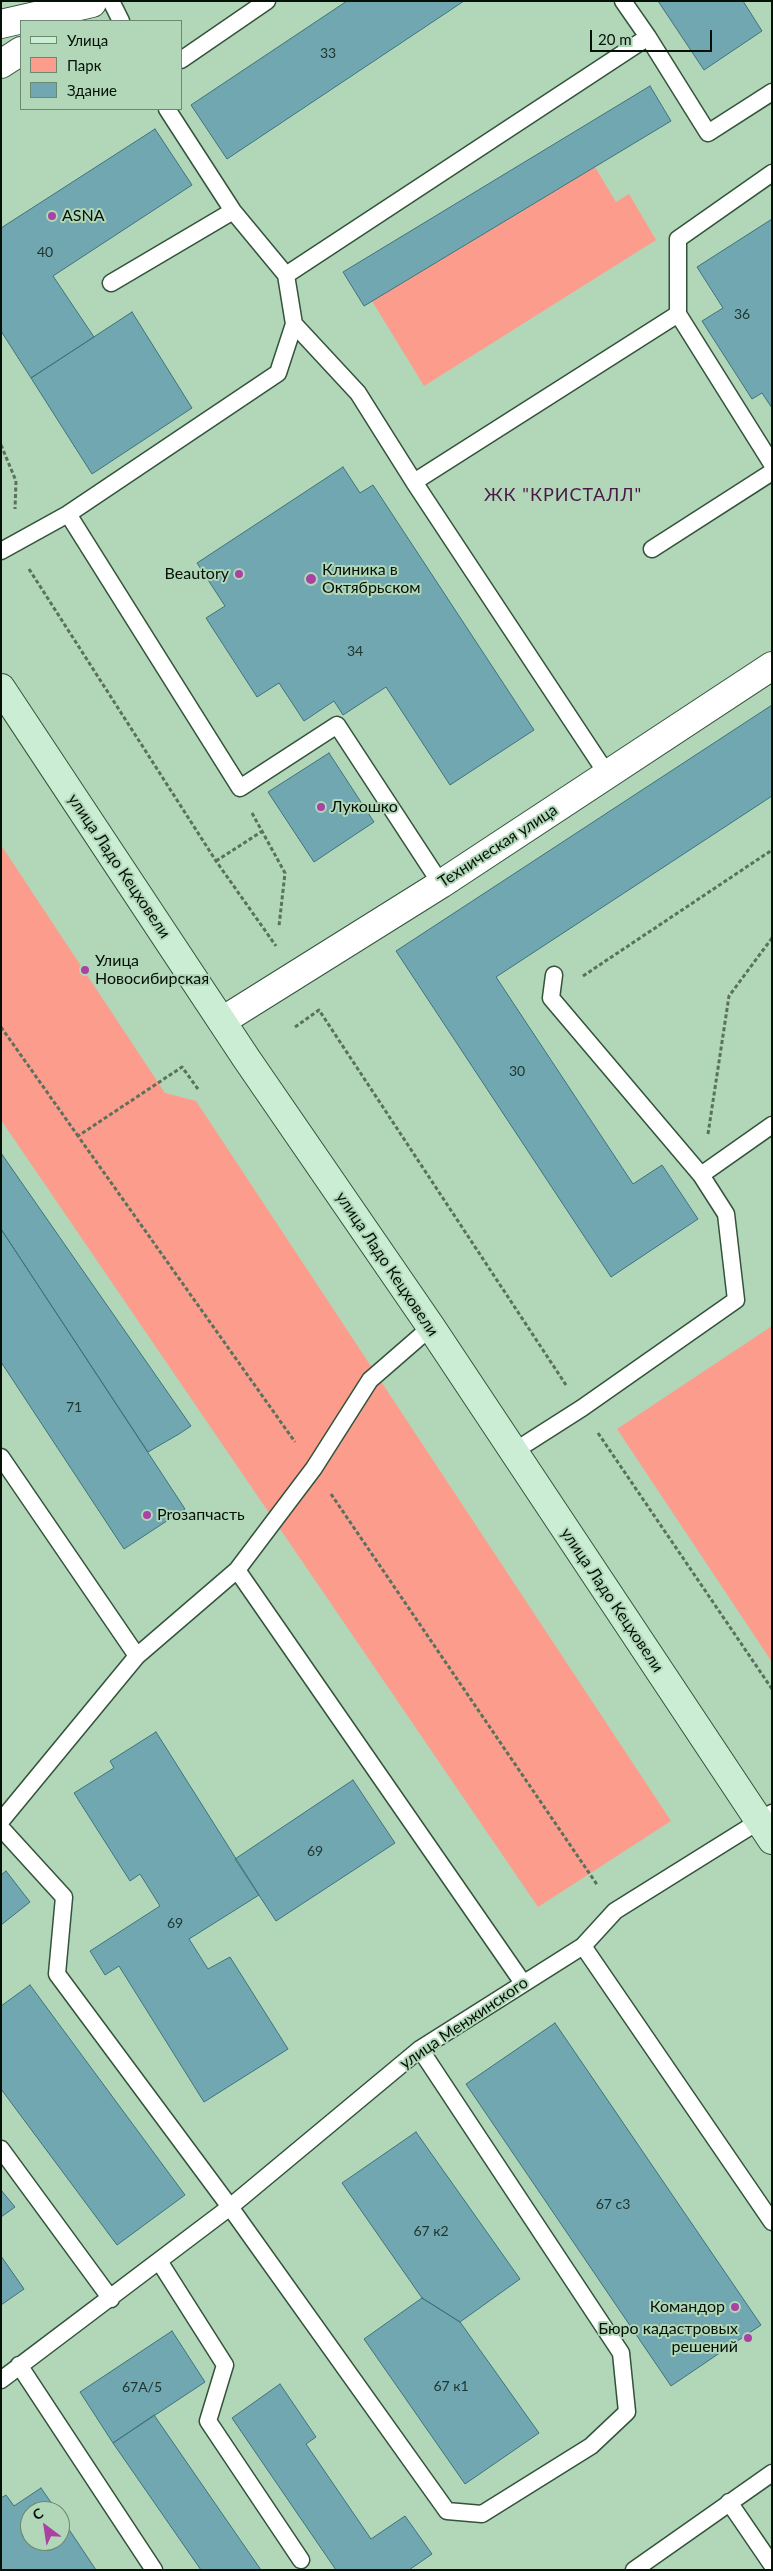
<!DOCTYPE html>
<meta charset="utf-8">
<style>
body{margin:0}
#map{position:relative;width:773px;height:2571px;overflow:hidden;background:#b1d7b8;font-family:Lato,sans-serif}
canvas{display:block}
.frame{position:absolute;inset:0;border:2px solid #051107;pointer-events:none}
.legend{position:absolute;left:20px;top:20px;width:162px;height:90px;box-sizing:border-box;background:#b1d7b8;border:1px solid #6c8871;margin:0;padding:6px 9px;list-style:none;font-size:15px;color:#051107}
.legend li{display:flex;align-items:center;gap:10px;height:25px}
.legend b{width:25px;border:1px solid #6c8871}
.north{position:absolute;left:20px;top:2501px;width:50px;height:50px;box-sizing:border-box;background:#b1d7b8;border:1px solid #6c8871;border-radius:50%;rotate:329deg;font-size:14px;font-weight:700;line-height:20px;text-align:center;color:#051107}
.north::after{content:'';display:block;margin:auto;width:18px;height:22px;background:#aa41a3;clip-path:polygon(50% 0,100% 100%,50% 72%,0 100%)}
.scale{position:absolute;left:590px;top:30px;width:122px;height:22px;box-sizing:border-box;border:2px solid #051107;border-top:0;padding-left:6px;font-size:15px;line-height:18px;white-space:nowrap;color:#051107;-webkit-text-stroke:4px #b1d7b8;paint-order:stroke}
</style>
<div id="map">
<canvas width="773" height="2571"></canvas>
<div class="frame"></div>
<ul class="legend">
<li><b style="height:6px;background:#caedd4"></b>Улица</li>
<li><b style="height:14px;background:#fc9c8c"></b>Парк</li>
<li><b style="height:14px;background:#71a7b0"></b>Здание</li>
</ul>
<div class="north">С</div>
<div class="scale">20 m</div>
</div>
<script>
const context = document.querySelector('canvas').getContext('2d');
context.lineJoin = 'round';
function paint(path, color) {
  context.fillStyle = color;
  context.fill(path, 'evenodd');
}
function shape(rows) {
  const path = new Path2D();
  for (const r of rows) {
    path.moveTo(r[0], r[1]);
    for (let i = 2; i < r.length; i += 2) path.lineTo(r[i], r[i + 1]);
  }
  return path;
}
function strokePath(path, color, width, dash) {
  context.strokeStyle = color;
  context.lineWidth = width;
  context.lineCap = dash ? 'butt' : 'round';
  context.setLineDash(dash || []);
  context.stroke(path);
}
function write(font, color, halo, rows, align = 'center') {
  context.font = font + ' Lato,sans-serif';
  context.lineWidth = 4;
  context.setLineDash([]);
  context.textBaseline = 'middle';
  context.strokeStyle = halo;
  context.fillStyle = color;
  for (const [text, x, y, turn = 0] of rows) {
    context.save();
    context.translate(x, y);
    context.rotate((+turn || 0) * Math.PI / 180);
    context.textAlign = isNaN(turn) ? turn : align;
    if (halo) context.strokeText(text, 0, 0);
    context.fillText(text, 0, 0);
    context.restore();
  }
}
paint(shape([
 [595,167,616,202,629,194,656,240,424,386,372,301],
 [1,845,165,1093,196,1101,671,1821,538,1907,1,1120],
 [772,1326,772,1662,617,1429]
]), '#fc9c8c');
const building = shape([
 [347,1,464,1,227,159,191,105,347,1],
 [658,1,743,1,762,31,704,70,658,1],
 [650,86,671,121,364,306,343,272,650,86],
 [155,129,192,185,53,276,94,337,31,378,1,331,1,228,155,129],
 [772,219,772,408,762,393,752,399,702,321,723,308,697,267,772,219],
 [132,312,192,408,92,474,31,378,132,312],
 [343,467,360,493,373,485,534,730,450,785,386,687,343,715,334,701,304,721,279,683,257,697,206,618,225,606,197,563,343,467],
 [772,705,772,796,496,977,633,1184,662,1165,698,1219,611,1277,396,951,772,705],
 [329,753,374,822,314,862,268,792,329,753],
 [1,1153,191,1426,179,1434,148,1452,1,1229,1,1153],
 [1,1229,185,1509,124,1549,1,1362,1,1229],
 [156,1732,259,1895,189,1939,208,1969,230,1957,288,2049,204,2102,119,1966,105,1975,90,1951,160,1906,140,1874,130,1881,74,1793,114,1768,110,1761,156,1732],
 [353,1780,395,1843,276,1921,235,1859,353,1780],
 [6,1871,30,1902,1,1925,1,1875,6,1871],
 [30,1985,185,2195,117,2245,1,2089,1,2006,30,1985],
 [555,2023,761,2325,671,2386,466,2084,555,2023],
 [416,2132,520,2279,460,2322,422,2298,342,2183,416,2132],
 [1,2190,15,2207,1,2217,1,2190],
 [1,2256,24,2289,1,2305,1,2256],
 [422,2298,460,2322,539,2433,465,2484,364,2339,422,2298],
 [172,2331,205,2382,113,2443,80,2392,172,2331],
 [280,2384,316,2437,306,2444,371,2539,405,2516,432,2554,409,2570,336,2570,232,2418,280,2384],
 [154,2415,261,2570,201,2570,113,2443,154,2415],
 [41,2488,57,2511,30,2511,30,2541,60,2541,60,2516,96,2570,1,2570,1,2498,6,2495,14,2506,41,2488]
]);
paint(building, '#71a7b0');
strokePath(building, '#3e737c', 1);
const service = shape([
 [111,1,121,21],
 [648,37,708,133,772,92],
 [181,60,267,1],
 [167,109,233,211,286,275],
 [111,283,233,211],
 [678,314,678,239,772,173],
 [294,324,358,393,414,482],
 [68,514,240,788,337,725,441,884],
 [652,549,772,472],
 [1,551,68,514,278,373,294,324,286,275,648,37,623,1],
 [607,774,414,482,678,314,772,464],
 [701,1175,772,1125],
 [513,1452,582,1408,736,1300,726,1214,701,1175,551,998,554,975],
 [1,1457,137,1656],
 [237,1570,523,1983],
 [1,1821,137,1656,237,1570,314,1468,370,1380,431,1327],
 [1,1828,64,1897,57,1974,230,2207,447,2511,482,2514,591,2446,627,2412,621,2353,420,2049],
 [583,1946,772,2222],
 [1,2149,111,2299],
 [159,2261,225,2365,208,2421,301,2560],
 [19,2365,154,2570],
 [1,2380,230,2207,420,2049,583,1946,615,1911,772,1813],
 [729,2502,772,2565],
 [634,2570,772,2473]
]);
const minor = shape([
 [1,24,92,3],
 [1,64,21,51],
 [222,1021,441,884,772,666]
]);
const secondary = shape([
 [1,688,246,1058,431,1327,772,1840]
]);
strokePath(service, '#33533a', 19);
strokePath(minor, '#33533a', 30);
strokePath(secondary, '#33533a', 30);
strokePath(shape([
 [1,445,16,481,15,509],
 [29,569,216,861,276,946],
 [252,813,285,873,279,926],
 [216,861,261,832],
 [583,976,772,850],
 [1,1027,78,1136],
 [295,1027,319,1010,566,1385],
 [198,1089,182,1067,78,1136,295,1442],
 [708,1134,729,996,772,938],
 [598,1433,772,1689],
 [331,1494,598,1886]
]), '#59715d', 3, [4, 2.5]);
strokePath(service, '#fff', 16);
strokePath(minor, '#fff', 28);
strokePath(secondary, '#caedd4', 28);
for (const [x, y, r, color] of [
 [52,216,5,"#aa41a3"],
 [239,574,5,"#aa41a3"],
 [311,579,6,"#aa41a3"],
 [321,807,5,"#aa41a3"],
 [85,970,5,"#aa41a3"],
 [147,1515,5,"#aa41a3"],
 [735,2307,5,"#aa41a3"],
 [748,2338,5,"#aa41a3"]
]) {
  const dot = new Path2D();
  dot.arc(x, y, r, 0, 2 * Math.PI);
  context.fillStyle = color;
  context.fill(dot);
  strokePath(dot, '#b1d7b8', 2);
}
write('14px', '#203631', null, [
 ["33",328,53],
 ["40",45,252],
 ["36",742,314],
 ["34",355,651],
 ["30",517,1071],
 ["71",74,1407],
 ["69",315,1851],
 ["69",175,1923],
 ["67 с3",613,2204],
 ["67 к2",431,2231],
 ["67 к1",451,2386],
 ["67А/5",142,2387]
]);
write('16px', '#051107', '#b1d7b8', [
 ["ASNA",62,216],
 ["Клиника в",322,570],
 ["Октябрьском",322,588],
 ["Beautory",229,574,"right"],
 ["Лукошко",331,807],
 ["Улица",95,961],
 ["Новосибирская",95,979],
 ["Proзапчасть",157,1515],
 ["Командор",725,2307,"right"],
 ["Бюро кадастровых",738,2329,"right"],
 ["решений",738,2347,"right"]
], 'left');
write('16px', '#051107', '#b1d7b8', [
 ["Техническая улица",498,846,-33],
 ["улица Ладо Кецховели",119,866,56],
 ["улица Ладо Кецховели",387,1264,56],
 ["улица Ладо Кецховели",612,1600,56],
 ["улица Менжинского",464,2023,-34]
]);
context.letterSpacing = '1px';
write('18px', '#4a1847', '#b1d7b8', [
 ["ЖК \"КРИСТАЛЛ\"",563,495]
]);
context.letterSpacing = '0px';
</script>
